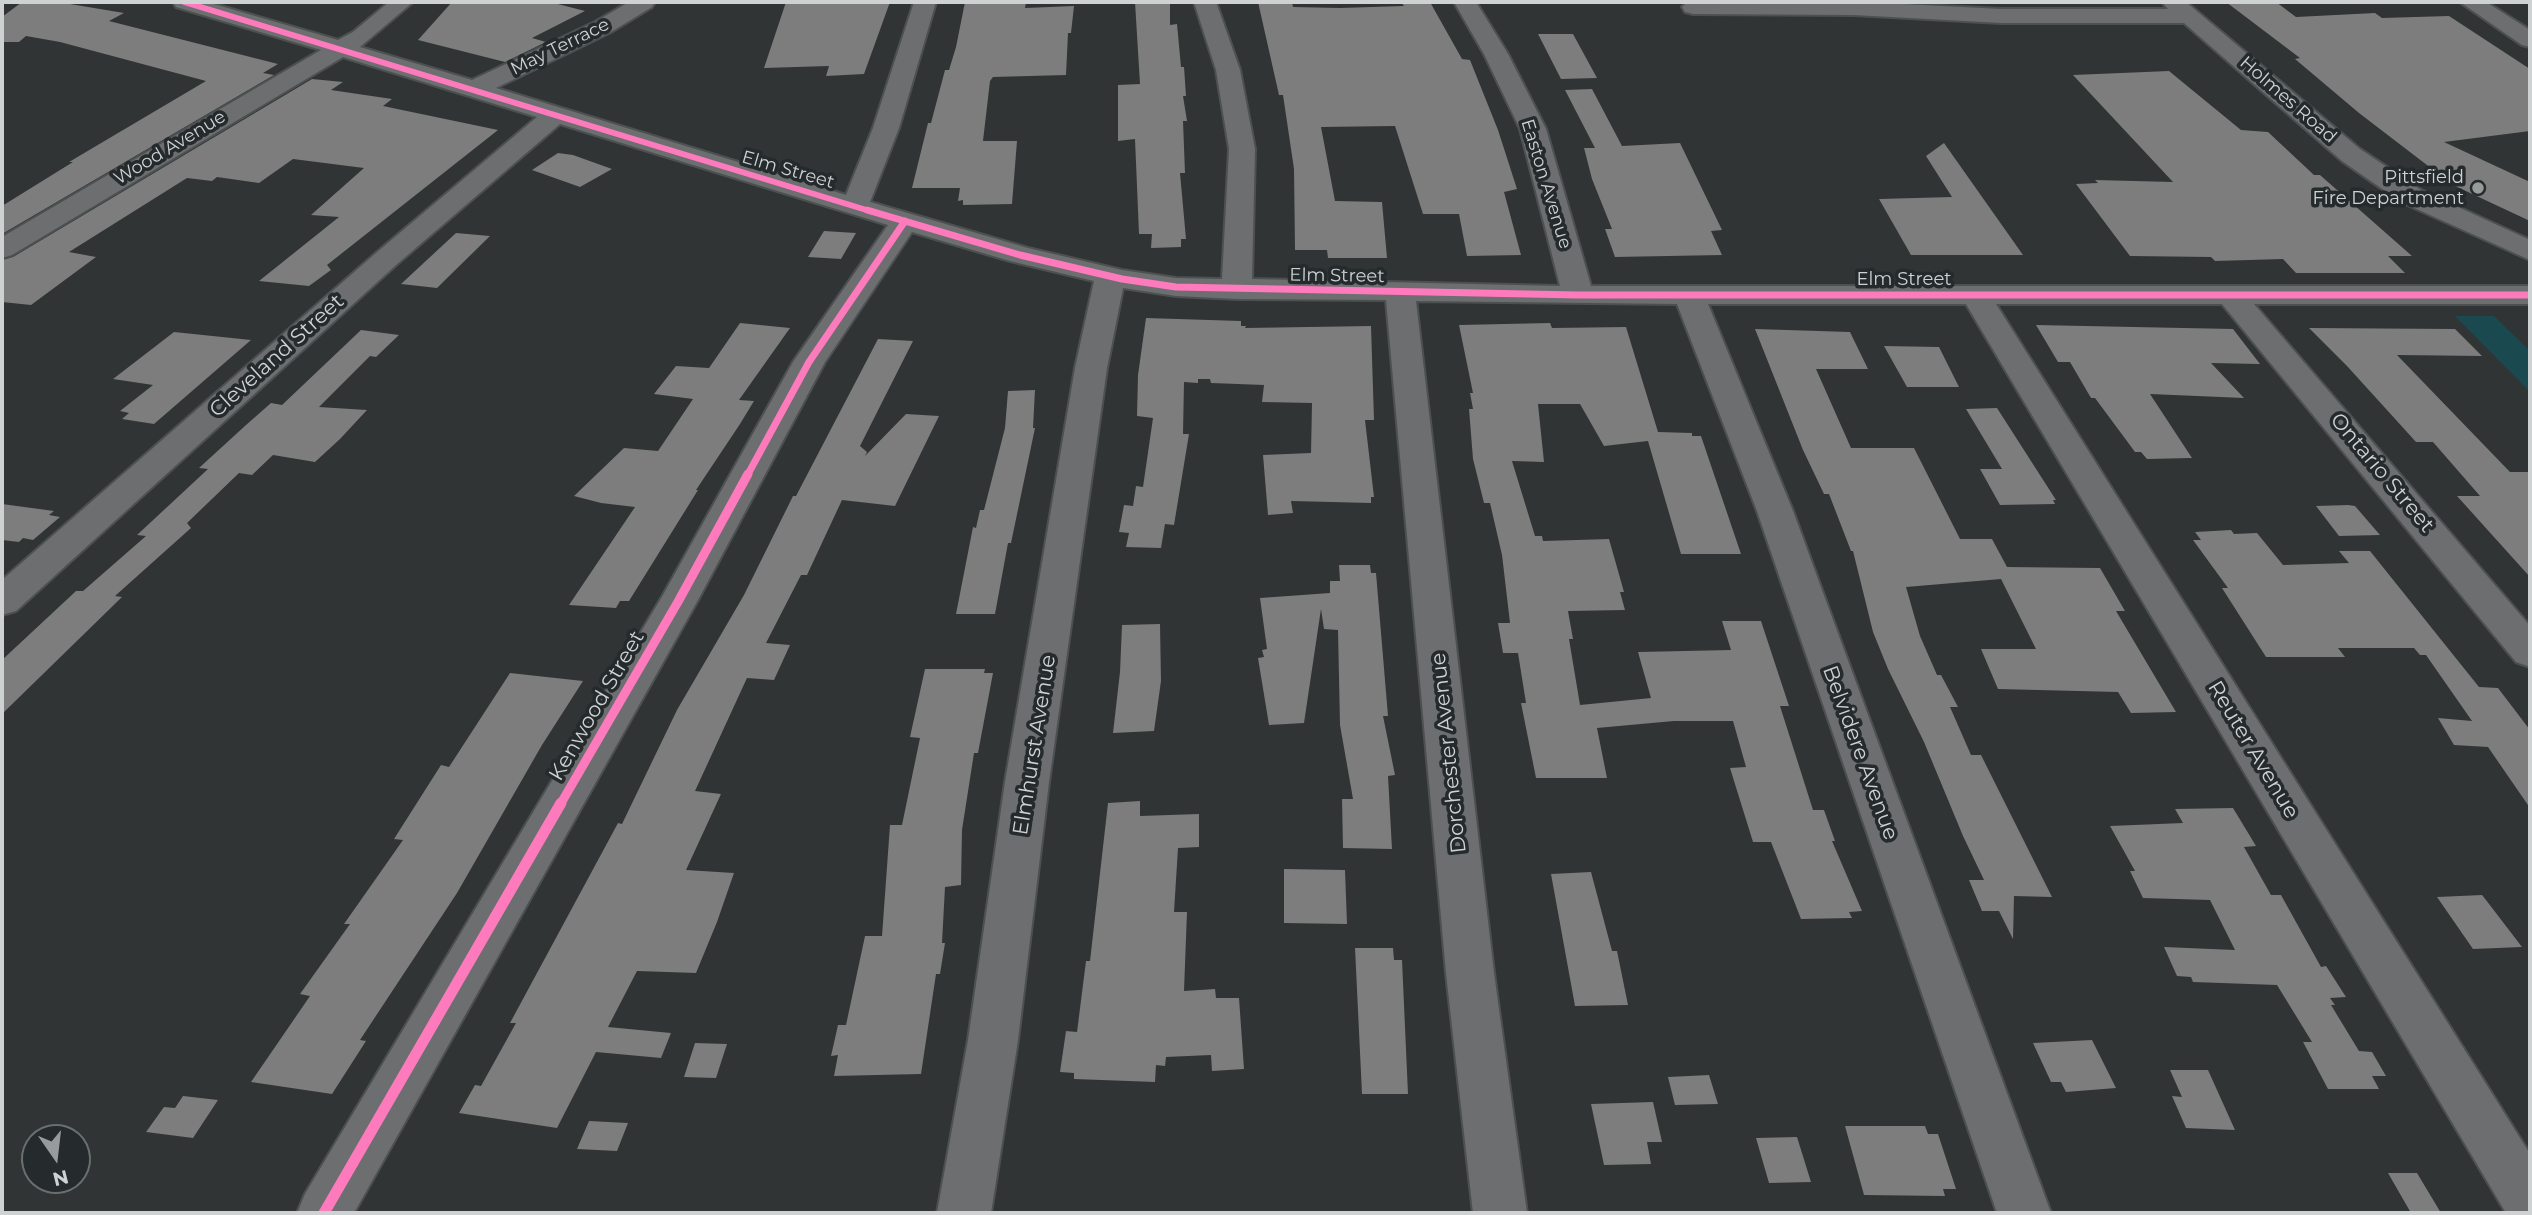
<!DOCTYPE html>
<style>
body{margin:0}
#map{position:relative;width:2532px;height:1215px;overflow:hidden;background:#303434;font-family:Montserrat,sans-serif}
canvas{display:block}
.frame{position:absolute;inset:0;border:4px solid #ced2d3;pointer-events:none}
.north{position:absolute;left:21px;top:1124px;width:70px;height:70px;box-sizing:border-box;background:#252b2c;border:2px solid #696e6f;border-radius:50%;rotate:166deg;font-size:19px;font-weight:700;line-height:28px;text-align:center;color:#ced2d3}
.north::after{content:'';display:block;margin:auto;width:24px;height:32px;background:#979b9b;clip-path:polygon(50% 0,100% 100%,50% 72%,0 100%)}
</style>
<div id="map">
<canvas width="2532" height="1215"></canvas>
<div class="frame"></div>
<div class="north">N</div>
</div>
<script>
const context = document.querySelector('canvas').getContext('2d');
context.lineJoin = 'round';
function paint(path, color) {
  context.fillStyle = color;
  context.fill(path, 'evenodd');
}
function shape(rows) {
  const path = new Path2D();
  for (const r of rows) {
    path.moveTo(r[0], r[1]);
    for (let i = 2; i < r.length; i += 2) path.lineTo(r[i], r[i + 1]);
  }
  return path;
}
function strokePath(path, color, width, dash) {
  context.strokeStyle = color;
  context.lineWidth = width;
  context.lineCap = dash ? 'butt' : 'round';
  context.setLineDash(dash || []);
  context.stroke(path);
}
function write(font, color, halo, rows, align = 'center') {
  context.font = font + ' Montserrat,sans-serif';
  context.lineWidth = 7;
  context.setLineDash([]);
  context.textBaseline = 'middle';
  context.strokeStyle = halo;
  context.fillStyle = color;
  for (const [text, x, y, turn = 0] of rows) {
    context.save();
    context.translate(x, y);
    context.rotate((+turn || 0) * Math.PI / 180);
    context.textAlign = isNaN(turn) ? turn : align;
    if (halo) context.strokeText(text, 0, 0);
    context.fillText(text, 0, 0);
    context.restore();
  }
}
paint(shape([
 [2455,316,2494,316,2530,351,2530,392]
]), '#1a4950');
paint(shape([
 [22,2,58,2,124,13,109,21,278,64,263,73,274,75,2,234,2,206,73,162,69,162,206,81,60,42,26,36,19,42,2,42,2,17],
 [452,2,550,2,585,11,532,38,546,42,505,62,418,40],
 [786,2,890,2,864,74,826,76,829,66,764,68],
 [965,2,1026,2,1025,8,1074,6,1071,33,1068,33,1066,75,993,77,990,81,983,141,1017,141,1012,204,963,205,963,200,958,201,960,188,912,188,928,123,931,123,945,70,949,70,956,47],
 [1135,2,1166,2,1170,4,1170,25,1177,24,1181,67,1184,67,1186,96,1183,96,1187,121,1183,121,1185,173,1180,173,1186,239,1181,239,1181,247,1151,248,1152,234,1139,234,1135,139,1118,141,1118,85,1140,84],
 [1258,2,1292,2,1293,7,1340,8,1404,6,1401,2,1430,2,1462,59,1470,60,1498,130,1517,189,1504,192,1521,255,1467,256,1459,214,1423,214,1395,126,1321,127,1335,201,1382,202,1387,258,1328,258,1327,250,1295,250,1294,169,1283,95,1279,95],
 [2226,2,2276,2,2296,17,2375,13,2382,18,2449,16,2530,69,2530,131,2444,142,2530,182,2530,221,2453,185,2359,113,2295,59,2300,58],
 [1538,34,1573,34,1597,78,1561,79],
 [2169,71,2241,130,2268,132,2314,175,2320,175,2412,256,2388,256,2405,273,2296,273,2283,259,2215,261,2211,257,2130,256,2076,184,2098,183,2095,180,2173,182,2073,75],
 [312,79,343,82,331,90,392,99,383,106,498,130,327,265,331,270,309,286,259,281,339,217,311,215,364,168,293,159,259,183,217,177,212,181,187,178,69,252,96,257,31,305,2,302,2,260,13,257],
 [1592,89,1622,146,1680,143,1722,230,1711,231,1722,255,1615,257,1605,229,1612,229,1592,179,1584,148,1595,148,1565,90],
 [1944,143,2023,255,1911,255,1879,199,1952,197,1926,156],
 [558,153,573,155,612,169,580,187,532,170],
 [824,231,856,233,841,259,808,257],
 [456,233,490,236,437,288,401,284],
 [1146,318,1241,321,1241,326,1246,326,1245,328,1371,326,1374,420,1365,420,1374,497,1371,497,1371,503,1291,501,1293,513,1268,515,1263,455,1311,453,1312,403,1262,402,1264,385,1211,383,1210,379,1198,379,1198,383,1184,382,1183,434,1189,434,1174,525,1165,524,1161,548,1126,547,1129,533,1119,532,1124,505,1133,506,1136,486,1143,487,1153,418,1137,416,1138,375],
 [740,323,790,328,739,400,754,401,740,424,696,490,698,490,629,601,620,601,616,608,569,605,635,507,601,503,574,496,624,448,658,451,693,399,654,394,676,366,709,368],
 [1550,323,1552,328,1626,327,1658,432,1692,433,1692,436,1701,436,1741,554,1681,554,1648,441,1604,446,1580,404,1538,404,1544,462,1512,461,1535,536,1542,536,1543,541,1609,539,1624,592,1620,592,1625,610,1568,611,1573,639,1569,639,1580,705,1651,698,1638,652,1731,650,1722,621,1761,621,1789,706,1780,706,1813,810,1824,810,1835,841,1832,841,1862,911,1849,912,1852,918,1801,919,1771,842,1753,842,1730,768,1746,767,1733,721,1674,721,1597,728,1607,778,1536,778,1521,703,1526,703,1518,653,1503,653,1498,623,1510,623,1502,555,1490,503,1484,503,1473,459,1469,409,1473,409,1470,393,1473,393,1459,325],
 [2036,325,2233,329,2260,364,2211,363,2244,398,2150,394,2192,458,2147,459,2141,452,2135,452,2095,398,2091,398,2070,362,2058,362],
 [2309,328,2455,329,2482,356,2397,355,2510,472,2530,472,2530,577,2457,496,2480,496,2433,442,2416,442,2347,366],
 [1755,329,1850,332,1868,369,1816,369,1851,448,1914,448,1960,539,1992,539,2007,567,2100,568,2125,611,2116,611,2176,712,2131,713,2118,692,1998,689,1981,649,2036,649,2001,579,1906,587,1920,636,1937,675,1941,675,1958,707,1950,707,1971,755,1981,755,2052,897,2014,896,2013,939,1999,911,1982,911,1969,880,1984,880,1963,836,1924,742,1888,669,1873,632,1853,551,1851,551,1829,494,1824,494,1803,450],
 [361,330,399,335,376,357,370,356,319,407,367,410,340,439,315,462,273,455,252,475,239,473,187,523,191,528,115,596,122,597,2,714,2,660,76,591,83,591,146,536,137,535,208,469,199,468,246,425,271,403,282,405],
 [174,332,251,340,154,424,122,419,129,413,120,411,153,385,113,379],
 [878,339,913,341,860,446,867,452,865,456,906,414,939,416,895,506,842,500,807,575,801,575,766,643,790,645,774,680,747,678,695,791,721,794,686,870,734,873,717,922,696,973,637,971,608,1027,671,1033,661,1058,596,1052,557,1128,459,1113,475,1085,481,1086,516,1023,510,1023,618,823,622,824,677,710,744,595,793,496,796,496],
 [1884,346,1939,347,1959,387,1907,387],
 [1035,390,1033,428,1035,428,1011,543,1008,543,995,614,956,614,973,527,976,528,980,510,984,510,1005,428,1008,391],
 [1997,408,2056,500,2053,500,2055,504,2000,505,1980,469,2002,469,1966,409],
 [2,504,54,511,49,515,60,517,33,540,23,538,19,542,2,540],
 [2348,505,2355,506,2380,535,2339,536,2316,506],
 [2231,530,2234,534,2257,533,2283,565,2349,563,2339,551,2370,551,2479,687,2498,688,2530,730,2530,808,2488,747,2454,745,2438,718,2472,721,2426,655,2420,655,2414,648,2338,648,2345,657,2266,657,2222,588,2228,588,2193,540,2201,540,2195,532],
 [1339,565,1370,565,1371,573,1376,573,1388,716,1383,716,1395,775,1388,776,1392,849,1343,848,1342,799,1353,799,1340,725,1338,630,1324,629,1321,609,1304,723,1269,725,1258,658,1264,657,1262,650,1267,649,1260,598,1330,593,1330,581,1340,581],
 [1160,624,1161,681,1154,731,1113,733,1120,672,1122,625],
 [925,669,985,669,984,673,993,673,978,753,974,753,962,830,961,885,945,887,942,943,945,943,940,974,936,974,921,1074,834,1076,838,1055,831,1056,838,1025,846,1025,865,936,882,936,890,825,902,825,920,738,910,737],
 [510,673,583,681,542,745,457,893,360,1040,366,1041,332,1094,251,1082,310,996,300,994,350,924,344,924,403,840,394,839,441,765,449,767],
 [1140,801,1140,816,1199,814,1199,847,1178,848,1174,912,1187,912,1184,991,1215,989,1216,998,1239,998,1244,1069,1212,1071,1211,1055,1166,1057,1165,1066,1156,1065,1155,1082,1074,1079,1074,1073,1060,1072,1066,1031,1077,1032,1086,961,1090,961,1108,803],
 [2233,808,2256,846,2244,847,2271,895,2281,895,2321,967,2326,966,2346,997,2330,998,2335,1005,2331,1005,2359,1051,2372,1052,2386,1076,2372,1076,2379,1089,2328,1089,2303,1042,2312,1042,2277,985,2193,982,2191,977,2177,976,2164,947,2235,950,2210,900,2143,898,2130,871,2135,871,2110,826,2183,823,2175,809],
 [1284,869,1345,870,1347,924,1284,923],
 [1591,872,1612,951,1617,951,1628,1005,1575,1006,1551,874],
 [2482,895,2486,900,2522,947,2473,949,2437,897],
 [1355,948,1393,948,1394,960,1402,960,1408,1094,1362,1094],
 [2092,1040,2116,1088,2066,1092,2061,1082,2051,1082,2033,1043],
 [695,1043,727,1044,716,1078,684,1077],
 [2170,1070,2208,1070,2235,1130,2186,1128,2172,1096,2182,1097],
 [1709,1075,1718,1104,1675,1105,1668,1077],
 [183,1096,218,1100,193,1138,146,1132,164,1107,175,1108],
 [1653,1102,1662,1142,1647,1142,1651,1164,1604,1165,1591,1104],
 [589,1121,628,1123,617,1151,577,1149],
 [1845,1126,1925,1126,1928,1134,1938,1134,1956,1189,1943,1189,1945,1196,1864,1195],
 [1797,1137,1811,1182,1769,1183,1756,1138],
 [2388,1173,2417,1173,2441,1213,2411,1213]
]), '#7c7d7c');
const minor = shape([
 [173,2,207,2,338,40,353,32,389,2,413,2,360,47,472,80,595,22,629,2,655,2,652,7,611,32,496,88,846,195,873,128,914,2,936,2,899,128,870,202,1028,248,1122,270,1176,278,1222,279,1229,149,1216,70,1194,2,1216,2,1240,70,1255,149,1252,279,1560,286,1520,129,1484,54,1454,2,1476,2,1508,54,1546,129,1591,286,2530,286,2530,304,2254,304,2530,626,2530,667,2516,662,2222,304,1996,304,2530,1154,2530,1213,2506,1213,1966,304,1708,304,1793,511,2051,1213,1997,1213,1757,511,1677,304,1416,301,1494,973,1527,1213,1473,1213,1446,973,1386,300,1237,299,1176,296,1123,288,1107,368,1049,782,1018,1040,991,1213,937,1213,968,1040,1005,782,1075,368,1094,281,1010,261,912,232,825,362,698,600,354,1213,297,1213,305,1194,663,595,793,362,888,225,560,124,396,265,16,611,2,615,2,580,376,253,537,117,343,57,12,255,2,258,2,237,321,50,176,7,173,2],
 [1687,2,1864,2,2001,9,2168,9,2162,2,2186,2,2360,149,2421,190,2530,240,2530,260,2401,202,2342,161,2184,23,2001,23,1854,15,1693,14,1685,12,1682,7,1687,2],
 [2460,2,2486,2,2530,30,2530,47,2522,45,2460,2]
]);
strokePath(minor, '#4d5050', 4);
paint(minor, '#6c6e6f');
strokePath(shape([
 [184,2,873,212]
]), '#fd7abc', 6);
strokePath(shape([
 [867,210,1020,255,1122,279,1176,287,1578,295,2530,295],
 [747,476,809,362,905,221]
]), '#fd7abc', 7);
strokePath(shape([
 [560,805,679,600,748,474]
]), '#fd7abc', 9);
strokePath(shape([
 [324,1213,561,803]
]), '#fd7abc', 11);
for (const [x, y, r, color] of [
 [2478,188,7,"#979b9b"]
]) {
  const dot = new Path2D();
  dot.arc(x, y, r, 0, 2 * Math.PI);
  context.fillStyle = color;
  context.fill(dot);
  strokePath(dot, '#252b2c', 2.5);
}
write('18px', '#ced2d3', '#252b2c', [
 ["May Terrace",560,47,-26],
 ["Holmes Road",2288,100,41],
 ["Wood Avenue",170,148,-31],
 ["Elm Street",788,170,16],
 ["Easton Avenue",1546,184,73],
 ["Elm Street",1337,276,1],
 ["Elm Street",1904,280]
]);
write('18px', '#ced2d3', '#252b2c', [
 ["Pittsfield",2464,178],
 ["Fire Department",2464,199]
], 'right');
write('21px', '#ced2d3', '#252b2c', [
 ["Cleveland Street",277,356,-42],
 ["Ontario Street",2382,473,50],
 ["Kenwood Street",597,706,-60],
 ["Elmhurst Avenue",1035,745,-81],
 ["Reuter Avenue",2253,750,59],
 ["Dorchester Avenue",1449,753,-96],
 ["Belvidere Avenue",1860,753,70]
]);
</script>
